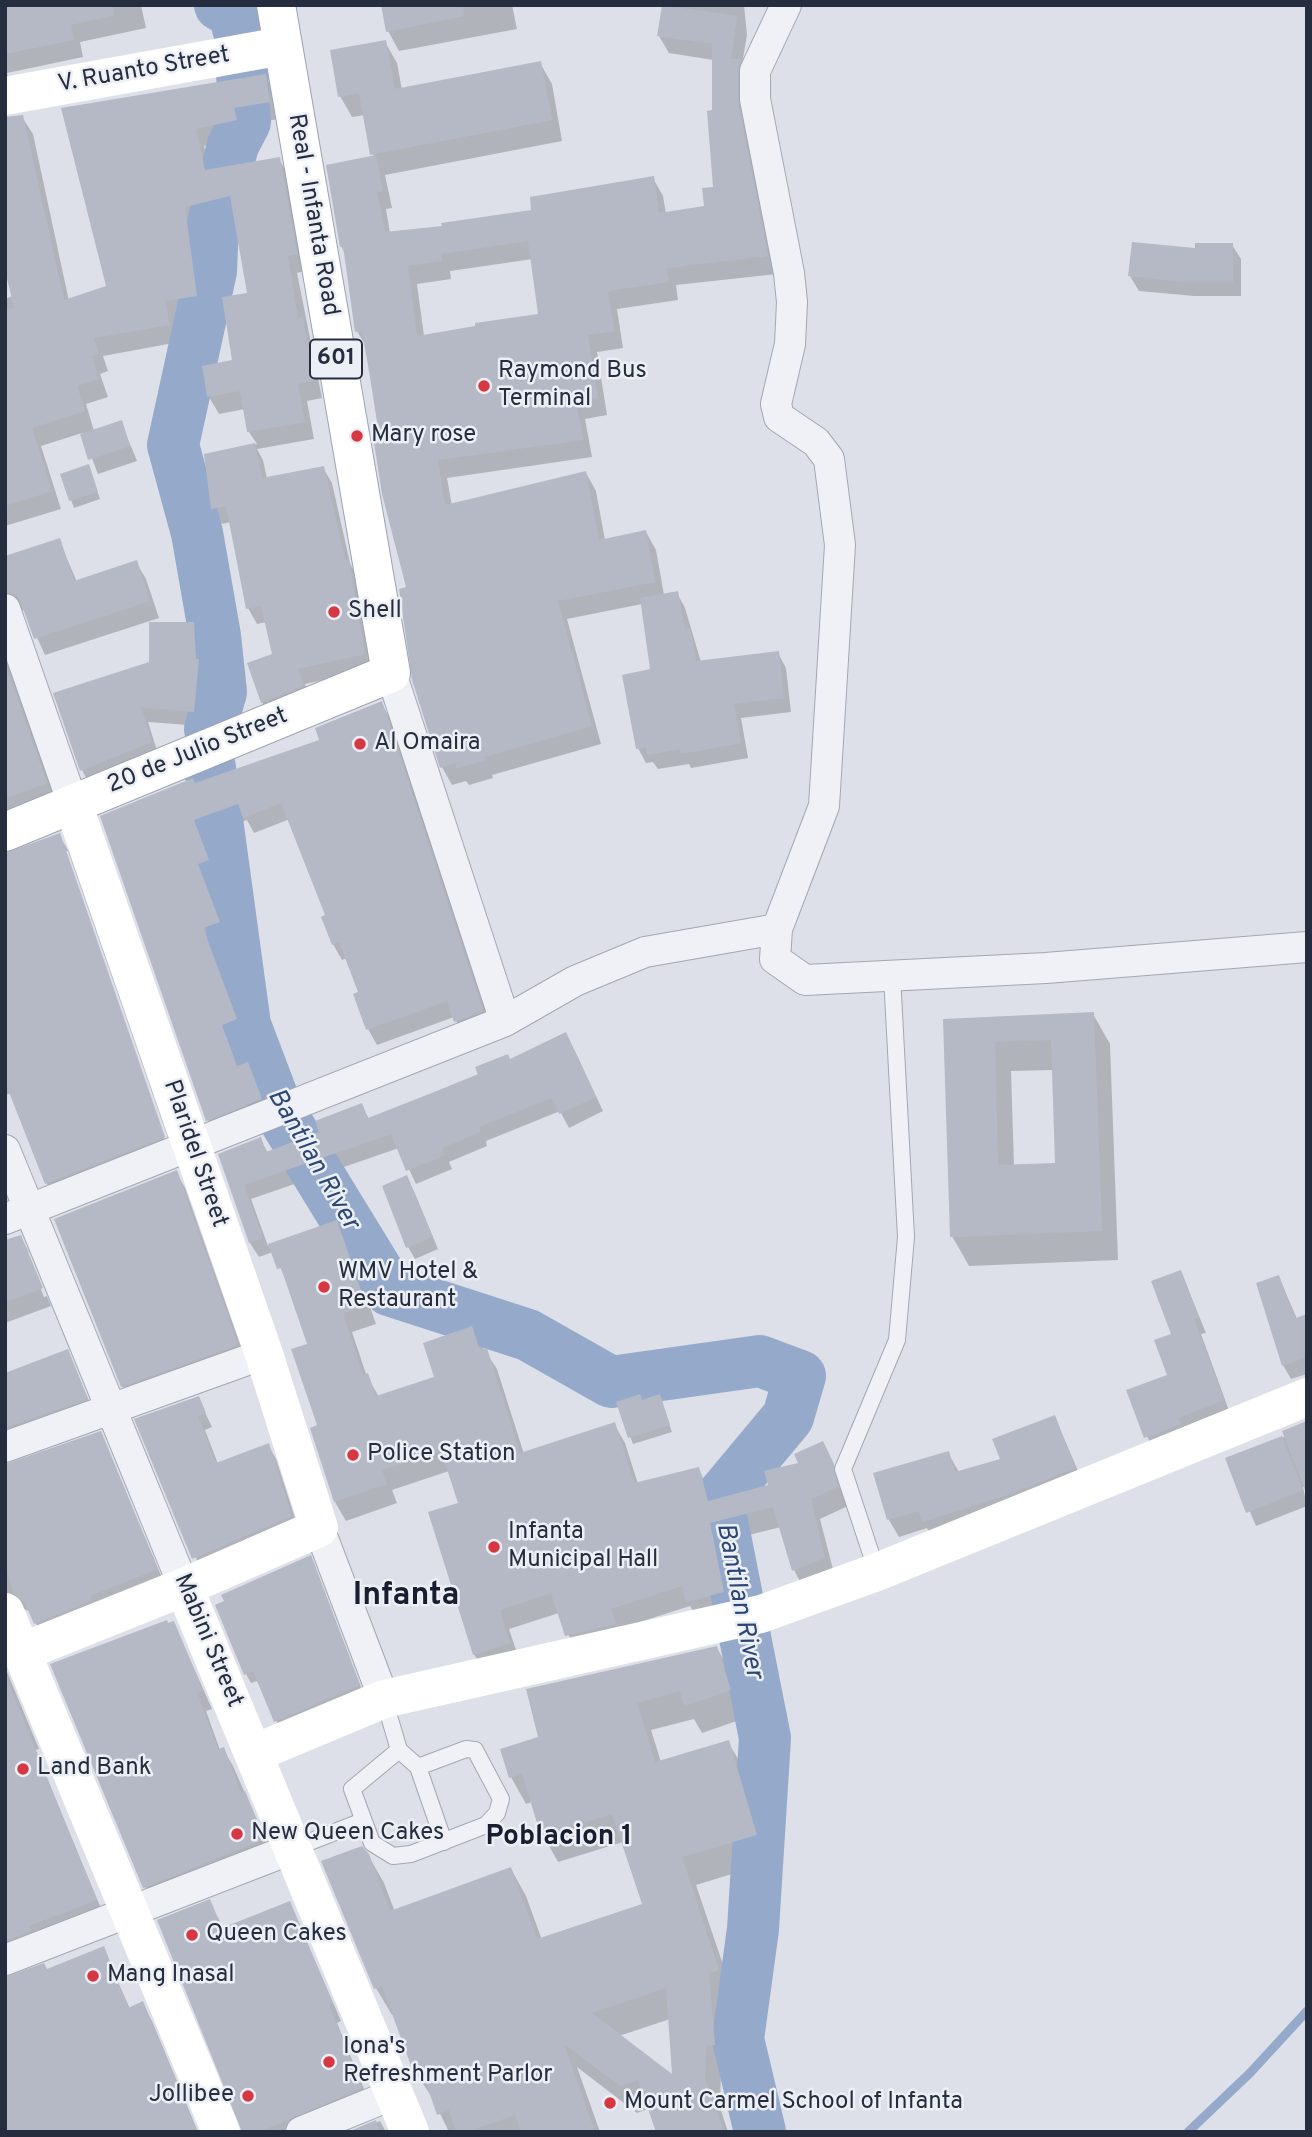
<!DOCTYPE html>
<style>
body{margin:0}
#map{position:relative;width:1312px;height:2137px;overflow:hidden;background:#dde0e8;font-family:Overpass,sans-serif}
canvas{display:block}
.frame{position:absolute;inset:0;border:7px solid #252d3f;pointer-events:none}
</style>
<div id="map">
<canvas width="1312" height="2137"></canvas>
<div class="frame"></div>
</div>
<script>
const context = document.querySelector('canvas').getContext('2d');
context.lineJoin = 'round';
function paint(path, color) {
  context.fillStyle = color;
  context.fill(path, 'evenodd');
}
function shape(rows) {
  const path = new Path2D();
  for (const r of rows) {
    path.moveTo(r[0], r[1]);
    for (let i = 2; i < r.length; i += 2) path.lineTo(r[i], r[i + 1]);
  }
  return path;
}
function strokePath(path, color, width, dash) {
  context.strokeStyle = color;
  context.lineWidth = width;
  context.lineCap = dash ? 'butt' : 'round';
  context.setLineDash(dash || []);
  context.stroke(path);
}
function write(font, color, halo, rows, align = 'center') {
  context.font = font + ' Overpass,sans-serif';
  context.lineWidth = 5;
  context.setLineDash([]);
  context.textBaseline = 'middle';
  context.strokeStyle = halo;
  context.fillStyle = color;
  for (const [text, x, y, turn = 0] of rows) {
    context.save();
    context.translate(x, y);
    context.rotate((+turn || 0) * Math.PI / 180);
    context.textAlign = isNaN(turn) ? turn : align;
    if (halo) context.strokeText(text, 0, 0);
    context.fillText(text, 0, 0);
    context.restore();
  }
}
paint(shape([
 [5,5,141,5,146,28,80,42,83,57,7,73,11,92,5,94],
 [383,5,512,5,517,29,399,51,388,31],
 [663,5,744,5,747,35,742,64,777,274,676,285,678,300,617,309,623,348,597,352,607,415,585,419,592,457,447,478,452,506,586,473,596,491,605,540,646,532,656,550,664,595,677,593,685,608,701,662,778,653,786,668,791,712,741,718,748,758,691,768,689,764,658,769,653,762,646,763,638,748,652,671,642,604,567,619,601,744,492,775,493,778,469,785,466,781,452,785,442,767,367,348,357,331,346,255,341,246,374,157,365,115,352,117,340,96,385,42,397,63,402,90,540,63,552,84,562,141,385,175,392,208,386,209,390,233,444,228,533,211,653,178,663,196,666,214,706,207,715,188,713,60,669,53,659,36],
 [533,259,540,315,424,336,417,284,451,279,450,271],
 [265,76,275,93,279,119,243,125,245,137,204,146,210,171,279,159,289,177,305,271,297,273,322,398,307,401,314,439,257,449,263,460,267,479,323,468,332,483,350,563,357,577,373,669,305,684,311,701,271,718,262,702,274,655,267,622,257,624,248,608,231,522,222,524,213,509,206,455,257,444,249,432,245,409,219,414,209,397,204,367,234,362,249,295,235,214,194,224,206,313,174,318,179,342,103,356,108,371,100,374,108,397,86,404,94,431,121,422,137,461,98,474,82,433,41,446,61,509,5,526,5,299,13,296,22,117,33,134,69,301,108,287,63,109],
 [1232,245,1241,259,1241,296,1194,296,1139,291,1130,276,1197,250],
 [88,466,100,499,74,508,62,475],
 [59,540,77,582,136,562,146,579,159,618,45,655,25,611,18,608,5,614,5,558],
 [193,623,201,638,206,676,202,726,148,722,159,757,90,785,82,770,151,663],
 [5,656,56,801,5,831],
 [381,703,390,718,491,1027,465,1037,454,1017,377,1045,368,1029,360,993,347,958,342,960,333,944,327,917,290,819,254,833,247,820,202,836,217,876,206,880,228,938,211,944,244,1035,230,1041,240,1067,248,1064,257,1080,269,1115,217,1136,208,1120,103,817,321,741],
 [59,835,69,852,174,1154,56,1201,47,1184,11,1093,5,1095,5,855],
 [64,851,68,851,170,1144,167,1146],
 [1093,1014,1110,1044,1118,1260,969,1266,952,1236,944,1021],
 [1054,1070,1057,1165,1014,1166,1011,1071],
 [574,1049,603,1111,569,1128,560,1111,486,1141,487,1146,449,1162,452,1169,416,1184,399,1148,251,1199,268,1246,336,1222,347,1241,376,1324,352,1332,366,1374,379,1397,436,1378,471,1329,497,1369,524,1454,614,1424,625,1443,638,1484,699,1469,713,1501,770,1486,801,1464,822,1443,844,1484,848,1506,820,1519,835,1577,804,1589,794,1570,781,1527,720,1542,734,1611,699,1620,690,1606,621,1628,577,1654,559,1613,509,1629,520,1662,485,1673,474,1654,460,1504,449,1471,392,1490,397,1503,346,1521,335,1502,312,1429,319,1426,309,1345,290,1288,273,1252,259,1257,250,1243,220,1155,260,1139,268,1153,321,1133,361,1105,369,1119,510,1061],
 [176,1172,185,1188,246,1361,132,1402,122,1386],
 [413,1189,438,1249,415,1259,408,1247],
 [20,1237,29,1252,26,1252,44,1297,47,1296,51,1306,5,1323,5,1242],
 [1181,1272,1206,1333,1201,1334,1231,1416,1154,1452,1128,1391,1169,1376],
 [1279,1277,1297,1319,1307,1316,1307,1374,1291,1379,1283,1365],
 [67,1352,96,1416,5,1451,5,1375],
 [659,1396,672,1432,633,1444,618,1403,642,1402],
 [198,1398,212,1427,205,1430,218,1464,268,1445,276,1459,299,1530,202,1572,137,1420],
 [1055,1417,1084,1485,933,1539,927,1528,899,1537,889,1520,875,1474,948,1453,959,1472,1002,1460],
 [1307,1421,1307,1486,1303,1487,1307,1506,1256,1526,1228,1459,1286,1436,1284,1432],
 [100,1433,166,1587,45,1640,29,1611,19,1607,5,1610,5,1466],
 [315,1567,364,1695,281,1730,257,1681,251,1683,246,1674],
 [174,1623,212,1709,206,1711,220,1750,223,1749,233,1766,273,1857,155,1904,145,1887,168,1625],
 [717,1648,732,1675,745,1718,702,1733,694,1719,651,1730,661,1762,728,1742,744,1769,771,1862,696,1885,734,1997,724,2000,729,2072,721,2073,720,2107,728,2132,658,2132,650,2108,637,2113,577,2067,600,2132,449,2132,433,2099,416,2073,394,2014,392,2015,376,1988,368,1855,384,1883,395,1912,511,1869,526,1896,542,1940,644,1905,623,1842,558,1862,543,1835,532,1802,526,1804,511,1777,540,1738],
 [670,2019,674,2077,619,2036],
 [5,1667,39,1749,35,1750,105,1918,5,1963],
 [209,1901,224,1929,290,1903,341,2021,337,2023,371,2106,307,2132,244,2132],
 [103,1948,130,2009,142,2004,152,2021,198,2132,5,2132,47,1971],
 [380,2121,386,2132,352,2132]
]), '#0003');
strokePath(shape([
 [1188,2132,1250,2073,1307,2011]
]), '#95aaca', 9);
strokePath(shape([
 [220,5,234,13,241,39],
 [210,729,221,692,215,636,197,533,173,445,211,271,213,223,233,145,245,122,242,73],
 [210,768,245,1025,275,1104,389,1290,528,1335,611,1382,760,1361,800,1376,788,1417,718,1501,765,1738,753,1929,738,2039,760,2132]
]), '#95aaca', 52);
paint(shape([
 [5,5,113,5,114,15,71,25,74,40,5,54],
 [381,5,463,5,464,16,386,32],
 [662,5,737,16,731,59,741,59,738,71,738,102,768,256,667,268,669,282,608,291,614,331,588,335,598,398,576,401,583,440,438,460,445,505,586,471,599,540,646,530,655,582,558,601,592,726,484,757,485,760,457,768,455,763,440,768,412,680,399,589,406,587,382,494,373,436,379,435,370,377,362,331,355,332,343,246,340,247,326,165,376,155,383,191,377,192,385,232,442,226,441,223,531,210,530,197,654,176,659,213,704,206,702,188,713,187,707,111,712,110,712,44,657,36],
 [528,241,538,314,475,323,475,326,417,336,408,266,442,261,441,254],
 [386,40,395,89,541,61,552,120,370,155,359,93,338,97,330,50],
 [266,74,270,102,234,108,237,120,196,129,205,170,280,157,297,254,288,256,298,318,303,317,314,381,298,384,305,422,247,432,240,391,207,397,202,366,232,360,222,297,247,293,230,196,185,207,197,296,165,301,170,325,94,338,99,354,92,356,99,379,77,386,85,411,32,428,52,491,5,506,5,310,14,308,5,270,5,117,23,115,64,300,106,286,61,108],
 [1132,242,1195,248,1195,243,1233,243,1233,282,1185,282,1128,276],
 [122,420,130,446,88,460,80,434],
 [255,443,262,478,324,466,345,560,349,559,365,654,298,669,304,685,261,703,247,663,272,654,261,606,246,609,226,506,211,509,204,454],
 [89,464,98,492,69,501,60,474],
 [60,538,74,581,137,560,150,601,34,639,21,603,16,595,5,592,5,556],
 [678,591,685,629,690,628,696,661,779,651,784,698,734,704,741,743,681,754,680,749,647,755,646,747,636,749,622,675,650,669,640,598],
 [149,622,194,622,196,659,199,659,194,712,141,707,152,742,80,771,53,693,149,662],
 [5,663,47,783,5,799],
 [382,701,483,1011,454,1022,447,1001,366,1030,353,994,358,992,339,942,332,945,321,917,325,915,281,803,243,818,238,804,194,820,209,860,198,864,220,922,203,928,237,1019,222,1025,237,1066,248,1062,262,1099,206,1121,100,816,193,778,195,783,319,740,315,728],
 [60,833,165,1137,45,1184,5,1082,5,853],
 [1094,1012,1102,1231,950,1237,943,1019],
 [1051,1040,1055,1163,998,1165,995,1042],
 [566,1032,596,1097,559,1114,551,1098,479,1127,481,1132,442,1148,445,1155,406,1171,391,1134,244,1185,263,1238,249,1243,218,1154,261,1137,266,1152,319,1132,315,1121,362,1103,368,1118,478,1075,475,1067,508,1054,510,1059],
 [177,1170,238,1345,121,1387,54,1219],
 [407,1175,433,1237,406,1248,382,1186],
 [337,1220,366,1305,343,1313,363,1375,368,1373,376,1396,434,1377,423,1343,472,1326,480,1350,487,1348,520,1453,615,1422,634,1483,699,1467,708,1501,768,1485,764,1471,798,1463,794,1454,823,1441,834,1464,838,1487,811,1499,825,1558,792,1571,773,1507,710,1523,724,1592,686,1602,682,1586,611,1609,616,1624,565,1636,551,1593,500,1610,510,1643,473,1655,428,1512,458,1503,441,1451,382,1470,387,1484,334,1502,310,1428,317,1425,291,1349,307,1344,281,1268,277,1269,268,1244],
 [21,1235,43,1288,5,1302,5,1240],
 [1181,1270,1199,1317,1194,1319,1224,1400,1178,1418,1181,1424,1144,1438,1126,1390,1167,1375,1154,1340,1171,1334,1151,1281],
 [1279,1275,1293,1314,1296,1318,1307,1314,1307,1357,1282,1366,1256,1283],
 [68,1349,88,1399,5,1428,5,1373],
 [640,1394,642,1400,660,1394,670,1425,628,1438,616,1402],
 [199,1396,206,1413,198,1416,216,1463,269,1443,292,1516,192,1559,134,1419],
 [1055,1415,1075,1468,1008,1495,922,1522,919,1511,887,1520,873,1473,949,1451,955,1472,1000,1459,992,1439],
 [1307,1421,1307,1490,1305,1490,1282,1431],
 [101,1431,158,1569,90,1596,92,1600,34,1624,25,1603,14,1593,5,1567,5,1464],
 [1282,1436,1303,1490,1246,1513,1225,1458],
 [311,1555,360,1685,274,1722,253,1671,244,1675,215,1605,224,1601,221,1595],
 [167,1620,168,1623,174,1621,203,1691,197,1693,218,1749,224,1747,241,1793,245,1791,265,1839,143,1888,50,1664],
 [717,1646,731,1690,684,1706,680,1691,637,1703,655,1762,729,1740,757,1835,682,1857,719,1970,709,1973,715,2045,706,2046,705,2078,724,2132,656,2132,638,2080,620,2086,564,2044,595,2132,521,2132,515,2115,467,2132,456,2132,449,2110,437,2115,422,2071,414,2074,382,1986,374,1989,321,1861,362,1846,369,1854,390,1911,511,1867,537,1939,642,1904,612,1814,541,1836,522,1774,509,1778,500,1749,538,1737,526,1689],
 [666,1988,672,2074,592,2013],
 [5,1674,97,1900,29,1926,31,1931,5,1941],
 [210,1899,222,1928,290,1901,333,2004,329,2005,362,2088,259,2132,242,2132,157,1920],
 [104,1946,128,2008,143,2001,197,2132,5,2132,5,1977,44,1963,47,1969],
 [376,2120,380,2132,348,2132]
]), '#b4b9c5');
const lane = shape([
 [877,1572,843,1469,897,1340,906,1237,892,976],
 [384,1699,399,1750,418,1767,444,1842],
 [399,1750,352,1789,372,1843,393,1856,411,1854,486,1825,497,1813,501,1799,475,1750,466,1749,418,1767],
 [294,1848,363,1821]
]);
const street = shape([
 [786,5,755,71,755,99,789,273,792,302,790,344,776,404,779,417,816,442,829,459,840,545,824,806,777,929,775,959,805,980,1046,968,1307,947],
 [5,609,73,804],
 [391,673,505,1021],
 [5,1150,184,1587],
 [5,1219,505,1021,575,981,645,952,777,929],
 [5,1447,264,1354],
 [319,1528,384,1699],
 [5,1960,294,1848],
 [301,2132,394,2094]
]);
const primary = shape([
 [5,832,391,673,276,5]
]);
strokePath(lane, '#a2a7b2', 18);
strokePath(street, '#a2a7b2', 32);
strokePath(primary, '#9ba3b4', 40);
strokePath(lane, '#eff1f6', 16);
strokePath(street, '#eff1f6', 30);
strokePath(shape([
 [5,96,282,46],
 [184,1587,410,2132],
 [5,1612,221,2132],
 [22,1652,184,1587,319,1528,264,1354,73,804],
 [255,1753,384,1699,761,1614,877,1572,1307,1397]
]), '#fff', 38);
strokePath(primary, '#fff', 38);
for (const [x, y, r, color] of [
 [484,386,7,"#d63843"],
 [357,436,7,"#d63843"],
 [334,612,7,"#d63843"],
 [360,744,7,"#d63843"],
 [324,1287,7,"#d63843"],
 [353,1455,7,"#d63843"],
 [494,1547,7,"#d63843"],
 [23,1769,7,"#d63843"],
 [237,1834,7,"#d63843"],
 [192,1935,7,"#d63843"],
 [93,1976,7,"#d63843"],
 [329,2062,7,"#d63843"],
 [248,2096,7,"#d63843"],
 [610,2103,7,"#d63843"]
]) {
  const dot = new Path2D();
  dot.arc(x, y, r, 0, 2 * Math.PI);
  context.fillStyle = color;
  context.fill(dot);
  strokePath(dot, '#eceff5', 2.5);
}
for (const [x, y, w] of [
 [336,359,52]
]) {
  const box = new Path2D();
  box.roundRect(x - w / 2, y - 19.5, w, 39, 5);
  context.fillStyle = '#eceff5';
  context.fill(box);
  strokePath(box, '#252d3f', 2);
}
write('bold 23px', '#252d3f', null, [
 ["601",336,359]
]);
write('24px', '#252d3f', '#eceff5', [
 ["V. Ruanto Street",144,71,-10],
 ["Real - Infanta Road",312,215,80],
 ["20 de Julio Street",198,752,-22],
 ["Plaridel Street",194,1154,71],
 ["Mabini Street",207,1641,67]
]);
write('24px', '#252d3f', '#eceff5', [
 ["Raymond Bus",498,372],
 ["Terminal",498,400],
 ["Mary rose",371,436],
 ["Shell",348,612],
 ["Al Omaira",374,744],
 ["WMV Hotel &",338,1273],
 ["Restaurant",338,1301],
 ["Police Station",367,1455],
 ["Infanta",508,1533],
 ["Municipal Hall",508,1561],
 ["Land Bank",37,1769],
 ["New Queen Cakes",251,1834],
 ["Queen Cakes",206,1935],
 ["Mang Inasal",107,1976],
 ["Iona's",343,2048],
 ["Refreshment Parlor",343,2076],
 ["Jollibee",234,2096,"right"],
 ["Mount Carmel School of Infanta",624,2103]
], 'left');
write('italic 26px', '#2d4775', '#eceff5', [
 ["Bantilan River",312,1160,60],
 ["Bantilan River",738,1601,79]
]);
write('bold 28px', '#181e2f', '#eceff5', [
 ["Poblacion 1",559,1838]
]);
write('bold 32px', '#181e2f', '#eceff5', [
 ["Infanta",406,1598]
]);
</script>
